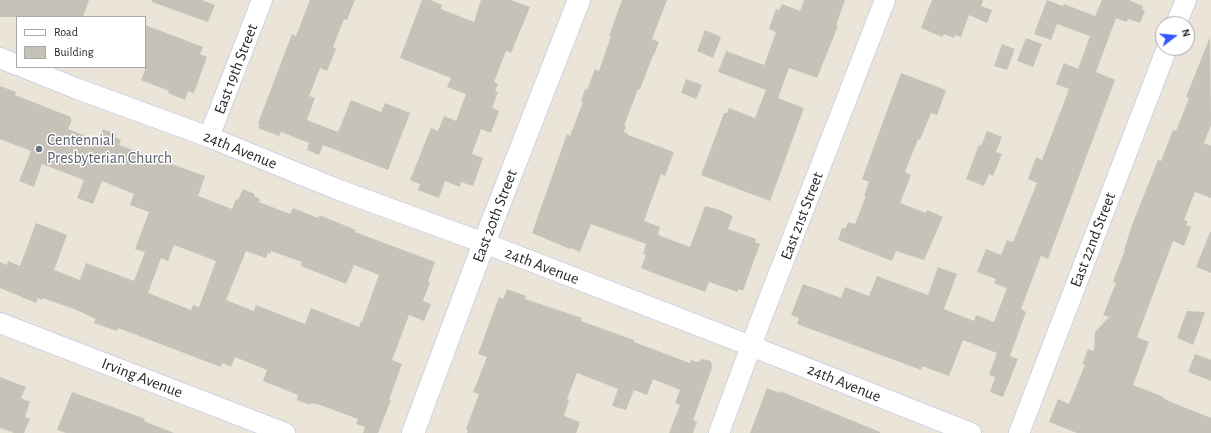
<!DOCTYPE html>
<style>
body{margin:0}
#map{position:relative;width:1211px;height:433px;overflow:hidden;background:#ebe4d9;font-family:"Alegreya Sans",sans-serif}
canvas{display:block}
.legend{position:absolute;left:16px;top:16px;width:130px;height:52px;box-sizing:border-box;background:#fff;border:1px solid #a9a9a9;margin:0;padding:5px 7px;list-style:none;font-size:12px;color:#282828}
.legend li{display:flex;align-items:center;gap:8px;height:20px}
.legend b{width:20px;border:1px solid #a9a9a9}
.north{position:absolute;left:1155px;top:16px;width:40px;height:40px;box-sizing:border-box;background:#fff;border:1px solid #a9a9a9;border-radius:50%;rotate:74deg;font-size:11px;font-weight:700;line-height:16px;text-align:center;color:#282828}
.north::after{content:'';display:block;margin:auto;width:14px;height:18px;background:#3356ff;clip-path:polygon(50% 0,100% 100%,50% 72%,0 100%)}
</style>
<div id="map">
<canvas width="1211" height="433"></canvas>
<ul class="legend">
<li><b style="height:5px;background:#fff"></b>Road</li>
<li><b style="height:11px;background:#c6c2b8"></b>Building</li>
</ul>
<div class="north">N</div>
</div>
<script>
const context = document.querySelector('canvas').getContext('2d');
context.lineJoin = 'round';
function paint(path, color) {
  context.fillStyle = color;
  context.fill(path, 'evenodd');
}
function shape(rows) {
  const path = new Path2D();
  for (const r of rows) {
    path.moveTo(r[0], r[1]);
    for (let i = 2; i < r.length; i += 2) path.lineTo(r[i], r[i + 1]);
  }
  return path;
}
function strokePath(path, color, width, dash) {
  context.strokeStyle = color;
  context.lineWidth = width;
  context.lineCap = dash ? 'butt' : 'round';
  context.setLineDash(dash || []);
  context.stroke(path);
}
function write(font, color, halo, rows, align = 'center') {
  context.font = font + ' "Alegreya Sans",sans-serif';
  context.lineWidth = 3;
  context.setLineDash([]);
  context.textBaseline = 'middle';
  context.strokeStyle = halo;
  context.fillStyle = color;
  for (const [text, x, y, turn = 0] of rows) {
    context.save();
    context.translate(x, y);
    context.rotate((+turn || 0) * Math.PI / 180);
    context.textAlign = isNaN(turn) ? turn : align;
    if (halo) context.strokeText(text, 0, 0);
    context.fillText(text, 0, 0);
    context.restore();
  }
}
paint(shape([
 [0,0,89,0,83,17,0,17],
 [152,0,202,0,215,5,208,22,152,2],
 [310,0,355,0,347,20,344,19,333,47,336,49,327,71,320,68,309,96,315,98,307,120,338,132,351,100,381,112,385,103,410,113,388,170,323,145,319,155,307,150,309,143,281,132,279,136,258,128,260,124,258,123,292,34,296,36],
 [422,0,430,0,442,5,441,9,474,22,481,0,511,0,530,7,511,53,506,51,494,82,498,84,495,91,498,92,492,108,499,111,491,133,481,129,472,154,483,158,473,186,461,182,460,187,445,181,439,198,418,190,420,184,410,180,431,128,438,131,444,116,456,121,466,94,447,87,451,78,400,58],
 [622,0,667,0,652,39,659,42,654,55,653,55,640,90,638,89,624,126,626,126,624,132,628,134,628,135,674,152,665,176,661,174,644,221,660,227,658,235,690,247,705,206,720,210,733,216,728,229,756,239,755,242,760,244,743,291,739,289,737,292,709,282,705,292,648,271,641,268,646,255,643,254,646,244,591,224,580,252,571,248,570,249,532,233,567,134,570,136,583,102,581,101,585,89,587,90,595,69,599,71,609,42,611,36,609,36],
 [804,0,845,0,836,25,838,26,817,78,789,68,778,98,804,108,770,201,701,175,724,113,727,113,729,108,755,118,766,90,718,72,726,51,764,65,776,32,769,29,776,9,779,10,782,4,800,11],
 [932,0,983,0,981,6,992,10,987,23,969,15,961,37,955,35,954,38,944,34,942,37,921,28],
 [1047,0,1063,6,1064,4,1095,16,1102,0,1129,0,1143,6,1142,9,1145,11,1140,23,1128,19,1126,22,1116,18,1096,72,1115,80,1048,259,1041,256,1021,309,1026,312,1010,356,1018,359,1003,397,990,392,995,377,989,375,997,353,963,340,949,376,922,366,921,370,797,324,799,318,791,315,803,284,841,298,845,287,869,296,877,276,928,295,938,267,957,274,944,309,974,321,976,315,994,322,1007,288,994,283,996,279,977,272,986,249,1001,255,1007,240,1013,242,1037,183,1028,179,1036,157,1042,160,1069,89,1056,84,1064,63,1078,69,1090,36,1057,24,1051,40,1034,34],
 [145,25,203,47,200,54,207,57,194,93,188,91,185,100,168,93,169,91,141,80,145,70],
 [705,30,721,37,713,58,697,51],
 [1210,37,1211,125,1204,143,1211,146,1211,198,1195,192,1184,220,1188,222,1186,225,1191,227,1184,246,1173,241,1137,337,1149,342,1133,385,1164,397,1163,398,1171,402,1211,418,1211,433,1077,433,1049,422,1058,399,1069,404,1085,365,1082,364,1088,349,1094,351,1095,332,1109,317,1103,315,1116,283,1113,281,1125,250,1124,250,1132,225,1158,160,1161,161,1173,130,1176,131,1189,98,1186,97],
 [1026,38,1042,44,1033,67,1017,61],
 [1002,44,1015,49,1007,70,994,66],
 [901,73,946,90,937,115,931,113,920,140,918,139,905,172,911,175,900,203,926,213,927,210,943,217,924,260,896,251,892,261,838,240,842,228,845,229,848,222,855,224,866,196,864,196,869,182,862,179],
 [686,79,702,85,696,99,681,93],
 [0,86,16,92,15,95,71,117,70,119,72,120,68,129,99,141,103,129,116,134,115,137,121,140,119,145,205,176,198,196,232,209,236,199,238,200,243,189,255,194,254,196,260,199,259,202,290,214,293,208,318,218,319,215,356,230,355,232,435,262,428,281,430,282,423,301,431,304,424,321,409,315,392,360,402,364,389,400,391,400,378,433,363,433,365,427,356,424,358,419,320,405,311,403,310,405,297,400,298,395,263,381,267,370,235,357,231,367,222,363,221,367,118,328,117,331,94,323,96,319,74,309,42,298,42,300,38,298,36,303,0,288,0,262,7,265,8,261,20,266,36,223,67,235,54,270,80,280,86,263,134,281,145,252,135,249,149,212,130,205,134,194,102,181,93,204,77,198,84,180,42,164,34,187,19,181,31,151,0,139],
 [174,245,216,261,199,307,193,305,191,310,148,293,161,258,168,261],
 [246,251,266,258,268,253,270,254,271,251,302,262,301,266,346,284,354,265,379,275,362,322,361,321,359,327,311,308,305,324,256,305,254,311,226,300],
 [987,131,1002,137,996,152,1002,154,993,176,989,174,984,186,966,179,979,145,981,146],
 [1210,232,1211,232,1211,273,1196,267],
 [507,289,526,296,525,299,582,318,581,321,634,340,634,342,690,363,691,360,697,362,703,359,711,361,712,368,693,420,697,422,693,433,669,433,680,405,675,403,680,390,653,379,647,395,634,390,626,410,612,406,618,389,577,373,567,399,569,400,564,416,580,422,576,433,467,433,468,430,466,429,479,394,473,392,487,357,478,354,499,297,503,299],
 [1187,311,1205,312,1193,345,1177,338],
 [1195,354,1211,360,1211,381,1188,372],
 [0,377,26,387,21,398,30,402,25,417,30,419,24,433,14,433,0,428],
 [767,388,779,393,780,391,880,432,880,433,750,433],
 [72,392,145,419,144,421,174,433,66,433,57,430]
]), '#c6c2b8');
const minor = shape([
 [1176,24,1186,0],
 [0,58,17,65],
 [23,67,75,88,209,137,339,190,484,243,751,346,971,433],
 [209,137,262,0],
 [0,323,285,433],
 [719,433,760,322,885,0],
 [1019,433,1167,48]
]);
const tertiary = shape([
 [413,433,484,243,579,0]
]);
strokePath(minor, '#ced2e2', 22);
strokePath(tertiary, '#ced2e2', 24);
strokePath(minor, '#fff', 20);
strokePath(tertiary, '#fff', 22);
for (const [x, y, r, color] of [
 [39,149,4,"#6b7280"]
]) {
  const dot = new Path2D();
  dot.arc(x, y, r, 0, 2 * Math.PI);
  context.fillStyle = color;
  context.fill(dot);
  strokePath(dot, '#fff', 1.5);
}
write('16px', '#282828', '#fff', [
 ["East 19th Street",236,69,-69],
 ["24th Avenue",240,150,22],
 ["East 20th Street",495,216,-69],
 ["East 21st Street",802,216,-69],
 ["East 22nd Street",1093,240,-69],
 ["24th Avenue",542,266,21],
 ["Irving Avenue",142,378,21],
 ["24th Avenue",844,383,22]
]);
write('16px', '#5b616d', '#fff', [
 ["Centennial",47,140],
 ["Presbyterian Church",47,158]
], 'left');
</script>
